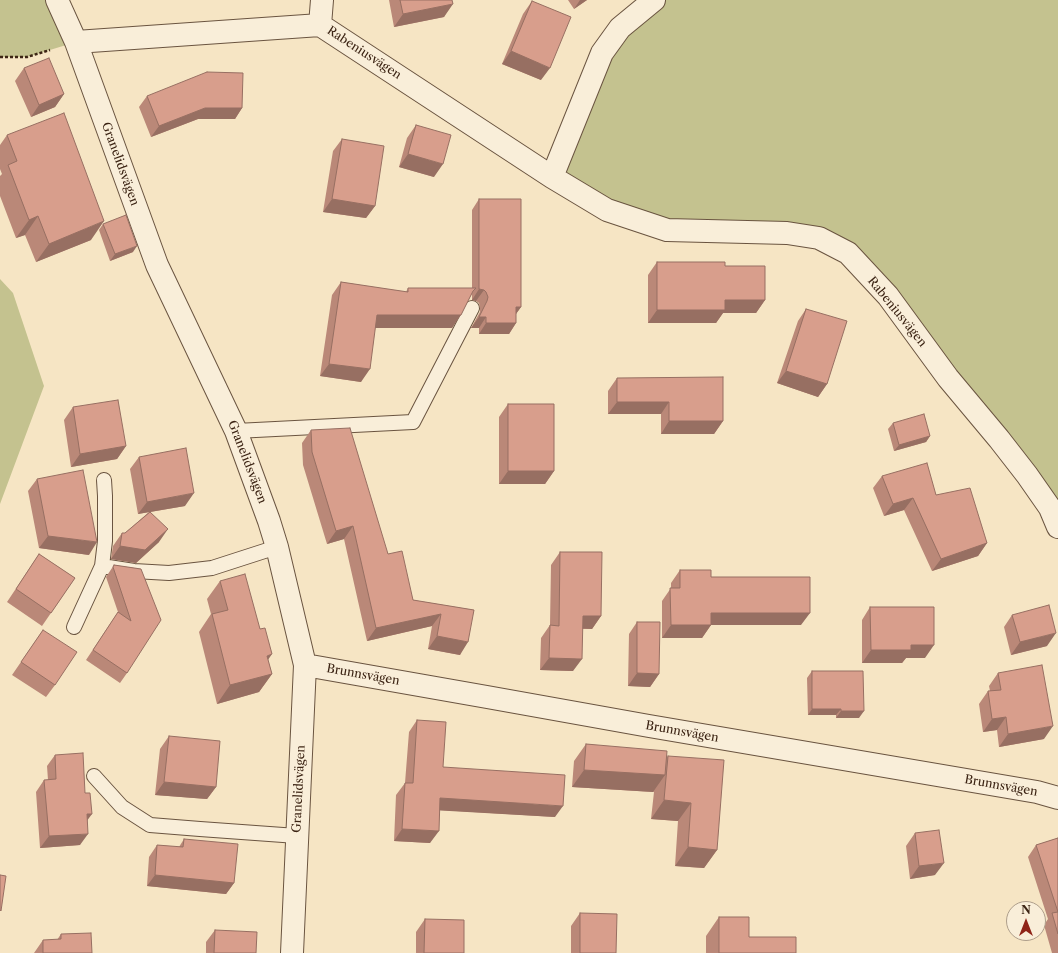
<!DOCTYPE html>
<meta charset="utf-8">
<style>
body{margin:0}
#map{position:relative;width:1058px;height:953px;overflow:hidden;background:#f6e5c4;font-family:"Libre Caslon Text",serif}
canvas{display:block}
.north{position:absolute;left:1006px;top:901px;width:40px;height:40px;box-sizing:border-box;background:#f9eed9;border:1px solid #ad9d8a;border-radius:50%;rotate:0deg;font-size:11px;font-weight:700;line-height:16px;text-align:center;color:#3c2414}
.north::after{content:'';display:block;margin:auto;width:14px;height:18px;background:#8f2418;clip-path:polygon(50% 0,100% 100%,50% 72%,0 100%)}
</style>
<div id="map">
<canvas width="1058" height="953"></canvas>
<div class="north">N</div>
</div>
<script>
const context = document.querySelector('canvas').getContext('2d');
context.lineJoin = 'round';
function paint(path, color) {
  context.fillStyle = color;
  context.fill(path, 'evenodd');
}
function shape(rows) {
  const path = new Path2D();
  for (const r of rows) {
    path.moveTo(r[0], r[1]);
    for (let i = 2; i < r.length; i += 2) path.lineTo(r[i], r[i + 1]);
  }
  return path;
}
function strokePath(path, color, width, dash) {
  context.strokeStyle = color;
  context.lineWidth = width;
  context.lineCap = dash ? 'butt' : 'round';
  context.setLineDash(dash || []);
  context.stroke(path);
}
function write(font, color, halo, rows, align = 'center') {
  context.font = font + ' "Libre Caslon Text",serif';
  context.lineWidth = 3;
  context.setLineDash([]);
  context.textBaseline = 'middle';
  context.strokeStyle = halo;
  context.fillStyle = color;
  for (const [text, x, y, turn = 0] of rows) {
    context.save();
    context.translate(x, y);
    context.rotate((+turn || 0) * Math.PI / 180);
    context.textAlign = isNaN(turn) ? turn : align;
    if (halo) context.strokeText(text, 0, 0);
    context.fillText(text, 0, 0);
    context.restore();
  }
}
paint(shape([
 [0,0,57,0,76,42,27,57,0,57],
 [654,0,1058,0,1058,527,888,296,819,238,667,230,552,177,602,53],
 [0,279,13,293,44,386,0,504]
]), '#c4c28f');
const lane = shape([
 [236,431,413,422,472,308],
 [102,566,105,541,105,496,104,480],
 [74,627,102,566,134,571,169,573,212,568,277,547],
 [94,776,122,807,150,825,200,829,297,836]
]);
const street = shape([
 [57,0,76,42,157,265,236,431,269,521,277,547,305,665,292,953],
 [320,25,322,0],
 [76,42,320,25,552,177,607,210,667,230,787,233,819,238,848,253,888,296,948,378,999,439,1027,475,1050,508,1058,527],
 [552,177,602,53,620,28,654,0],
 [305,665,487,697,649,726,1037,792,1058,798]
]);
strokePath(lane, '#6a5440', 16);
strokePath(street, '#6a5440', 24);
strokePath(shape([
 [0,57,27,57,50,50]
]), '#3c2414', 2.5, [3, 2]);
strokePath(lane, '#f9eed9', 14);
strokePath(street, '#f9eed9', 22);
paint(shape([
 [389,0,452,0,444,17,394,27],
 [568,0,587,0,574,9],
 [532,1,541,80,502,64,523,14],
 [24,68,64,94,55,107,31,117,15,81],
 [147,96,242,108,235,119,198,119,151,137,139,107],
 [416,125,434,177,399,167,407,138],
 [7,135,91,240,36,262,25,235,16,238,0,196,0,176,2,174,0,169,0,145],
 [342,139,375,206,366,218,323,212,333,151],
 [479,199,521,307,516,314,516,323,509,334,479,334,479,328,471,328,480,312,480,308,479,303,476,301,472,300,472,294,452,328,375,328,361,382,320,376,332,295,341,282,406,292,408,288,472,288,472,210],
 [103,224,133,252,110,261,99,230],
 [657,262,725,266,765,300,756,313,723,313,716,323,648,323,648,275],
 [806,309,827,384,818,397,777,383,798,321],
 [617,378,723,421,714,434,661,434,661,414,608,414,608,391],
 [508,404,554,471,545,484,499,484,499,417],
 [73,407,126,446,117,459,71,467,64,420],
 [893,423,930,436,926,442,894,451,888,429],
 [311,430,388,554,413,600,474,610,460,655,428,649,432,626,367,641,344,539,327,544,303,465,302,443],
 [139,457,185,506,150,512,159,542,136,563,111,559,113,546,122,533,125,533,149,512,138,514,130,469],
 [882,476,936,495,987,543,978,556,932,571,904,510,884,516,873,488],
 [37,479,89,555,39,548,28,491],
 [560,552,601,616,592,629,582,629,573,671,540,670,541,638,550,625,551,565],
 [39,554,75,578,42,626,7,602],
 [114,565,141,569,127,673,120,683,86,660,118,612,106,577],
 [680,570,711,577,801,625,711,625,702,638,662,638,662,601,671,588,671,583],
 [220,581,268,660,272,674,259,692,217,704,199,632,211,614,207,599],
 [870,607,925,658,906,658,902,663,862,663,862,620],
 [1012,615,1047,646,1011,655,1004,627],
 [637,622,659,674,650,687,628,686,629,634],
 [43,630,55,685,46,697,12,675],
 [812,671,859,718,836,718,836,715,808,715,807,678],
 [998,673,1044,739,999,747,997,730,983,732,979,704,988,691,990,691,989,686],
 [417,720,443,767,555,817,440,810,430,843,394,841,396,795,405,783,409,732],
 [169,736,216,787,207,799,155,795,160,749],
 [586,744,666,758,668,756,717,850,704,868,675,866,678,821,651,819,654,792,572,787,574,761],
 [55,755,85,793,80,845,40,848,36,792,44,780,48,780,47,766],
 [915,833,935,875,910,879,906,846],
 [1058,838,1058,953,1052,953,1044,925,1048,919,1028,857,1036,845],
 [184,839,234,883,226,894,147,886,149,857,157,845,179,847],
 [580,913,616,953,571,953,571,926],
 [719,917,749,937,796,953,706,953,706,936],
 [425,919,464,953,416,953,416,932],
 [215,930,256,953,206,953,206,942],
 [61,934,92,953,34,953,43,940,57,940]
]), '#ba8878');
paint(shape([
 [580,0,587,0,574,9],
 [453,4,444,17,394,27,403,14],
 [511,51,550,68,541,80,502,64],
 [64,94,55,107,31,117,39,105],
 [205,108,242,108,235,119,198,119,151,137,159,126],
 [408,154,443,164,434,177,399,167],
 [332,199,375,206,366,218,323,212],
 [38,216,25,235,16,238,29,220],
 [104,221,91,240,36,262,49,244],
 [137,246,133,252,110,261,115,254],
 [479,289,484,290,476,301,472,300],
 [725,300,765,300,756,313,723,313,716,323,648,323,657,310],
 [516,307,521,307,513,318],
 [377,315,461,315,452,328,368,328],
 [479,317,486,317,479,328,471,328],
 [486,323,516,323,509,334,479,334],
 [329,364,370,369,361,382,320,376],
 [786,371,827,384,818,397,777,383],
 [617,402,669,402,661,414,608,414],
 [669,421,723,421,714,434,661,434],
 [930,436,926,442,894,451,899,445],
 [126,446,117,459,71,467,80,454],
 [508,471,554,471,545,484,499,484],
 [194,493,185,506,138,514,147,502],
 [913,498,904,510,884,516,893,504],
 [353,526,344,539,327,544,336,531],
 [168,529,159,542,136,563,111,559,120,546],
 [48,536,97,542,89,555,39,548],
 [987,543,978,556,932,571,941,559],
 [711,613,810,613,801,625,711,625,702,638,662,638,671,625],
 [441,614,432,626,367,641,376,628],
 [583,616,601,616,592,629,574,628],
 [1056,633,1047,646,1011,655,1020,642],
 [437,636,468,642,460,655,428,649],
 [911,645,934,645,925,658,906,658,902,663,862,663,871,650],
 [272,654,259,673,267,656],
 [549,658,582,659,573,671,540,670],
 [637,673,659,674,650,687,628,686],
 [272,674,259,692,217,704,230,685],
 [812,709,841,709,836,715,808,715],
 [841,711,864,711,859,718,836,718],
 [1006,717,997,730,983,732,992,719],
 [1053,726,1044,739,999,747,1008,734],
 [584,770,665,775,653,792,572,787],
 [164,782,216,787,207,799,155,795],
 [440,798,563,806,555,817,432,810],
 [664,800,691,803,678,821,651,819],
 [87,814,92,814,83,826],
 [402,829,439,831,430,843,394,841],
 [88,834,80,845,40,848,49,836],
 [688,847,717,850,704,868,675,866],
 [944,863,935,875,910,879,919,866],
 [155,875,234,883,226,894,147,886]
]), '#976f62');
const building = shape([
 [400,0,452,0,453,4,403,14,400,0],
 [532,1,571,17,550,68,511,51,532,1],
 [49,58,64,94,39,105,24,68,49,58],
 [207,72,243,73,242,108,205,108,159,126,147,96,207,72],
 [64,113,104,221,49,244,38,216,29,220,8,165,17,161,7,135,64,113],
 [416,125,451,135,443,164,408,154,416,125],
 [342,139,384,146,375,206,332,199,342,139],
 [479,199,521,199,521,307,516,307,516,323,486,323,486,317,479,317,487,301,488,297,486,292,484,290,479,289,479,199],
 [126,215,137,246,115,254,103,224,126,215],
 [657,262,725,262,725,266,765,266,765,300,725,300,725,310,657,310,657,262],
 [341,282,408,292,408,288,476,288,473,291,461,315,377,315,370,369,329,364,341,282],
 [806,309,847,321,827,384,786,371,806,309],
 [723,377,723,421,669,421,669,402,617,402,617,378,723,377],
 [118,400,126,446,80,454,73,407,118,400],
 [508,404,554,404,554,471,508,471,508,404],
 [924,414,930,436,899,445,893,423,924,414],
 [350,428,388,554,402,551,413,600,474,610,468,642,437,636,441,614,376,628,353,526,336,531,312,452,311,430,350,428],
 [186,448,194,493,147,502,139,457,186,448],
 [927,463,936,495,970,488,987,543,941,559,913,498,893,504,882,476,927,463],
 [83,470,97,542,48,536,37,479,83,470],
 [150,512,168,529,145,550,120,546,122,533,125,533,150,512],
 [560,552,602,552,601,616,583,616,582,659,549,658,550,625,559,626,560,552],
 [39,554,75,578,51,613,16,589,39,554],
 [114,565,141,569,161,620,127,673,93,650,118,612,131,621,113,567,114,565],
 [680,570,711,570,711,577,810,577,810,613,711,613,711,625,671,625,670,588,680,588,680,570],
 [245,574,260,629,265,628,272,654,267,656,272,674,230,685,212,614,228,610,220,581,245,574],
 [1049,605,1056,633,1020,642,1012,615,1049,605],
 [870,607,934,607,934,645,911,645,911,650,871,650,870,607],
 [637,622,660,622,659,674,637,673,637,622],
 [43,630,77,652,55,685,21,662,43,630],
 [1042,665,1053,726,1008,734,1006,717,992,719,988,691,1001,690,998,673,1042,665],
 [812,671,863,671,864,711,841,711,841,709,812,709,812,671],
 [417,720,446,722,443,767,565,775,563,806,440,798,439,831,402,829,405,783,413,783,417,720],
 [169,736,220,741,216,787,164,782,169,736],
 [586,744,667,751,665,775,584,770,586,744],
 [83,753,85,793,90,793,92,814,87,814,88,834,49,836,44,780,56,779,55,755,83,753],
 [668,756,724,760,717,850,688,847,691,803,664,800,668,756],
 [939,830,944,863,919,866,915,833,939,830],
 [1058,838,1058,934,1052,913,1058,912,1036,845,1058,838],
 [184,839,238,844,234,883,155,875,157,845,183,847,184,839],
 [0,875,6,876,1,911,0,910,0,875],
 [580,913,617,914,616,953,580,953,580,913],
 [719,917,749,917,749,937,796,937,796,953,719,953,719,917],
 [425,919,464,920,464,953,424,953,425,919],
 [215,930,257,932,256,953,214,953,215,930],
 [91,933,92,953,43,953,43,940,61,939,61,934,91,933]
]);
paint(building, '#d89e8c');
strokePath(building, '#976f62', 1);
write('12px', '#3c2414', '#f9eed9', [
 ["Rabeniusvägen",364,53,33],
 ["Granelidsvägen",120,164,70],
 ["Rabeniusvägen",897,312,51],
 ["Granelidsvägen",247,462,69],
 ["Brunnsvägen",363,675,10],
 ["Brunnsvägen",682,732,10],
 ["Brunnsvägen",1001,786,10],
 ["Granelidsvägen",299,789,-87]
]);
</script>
